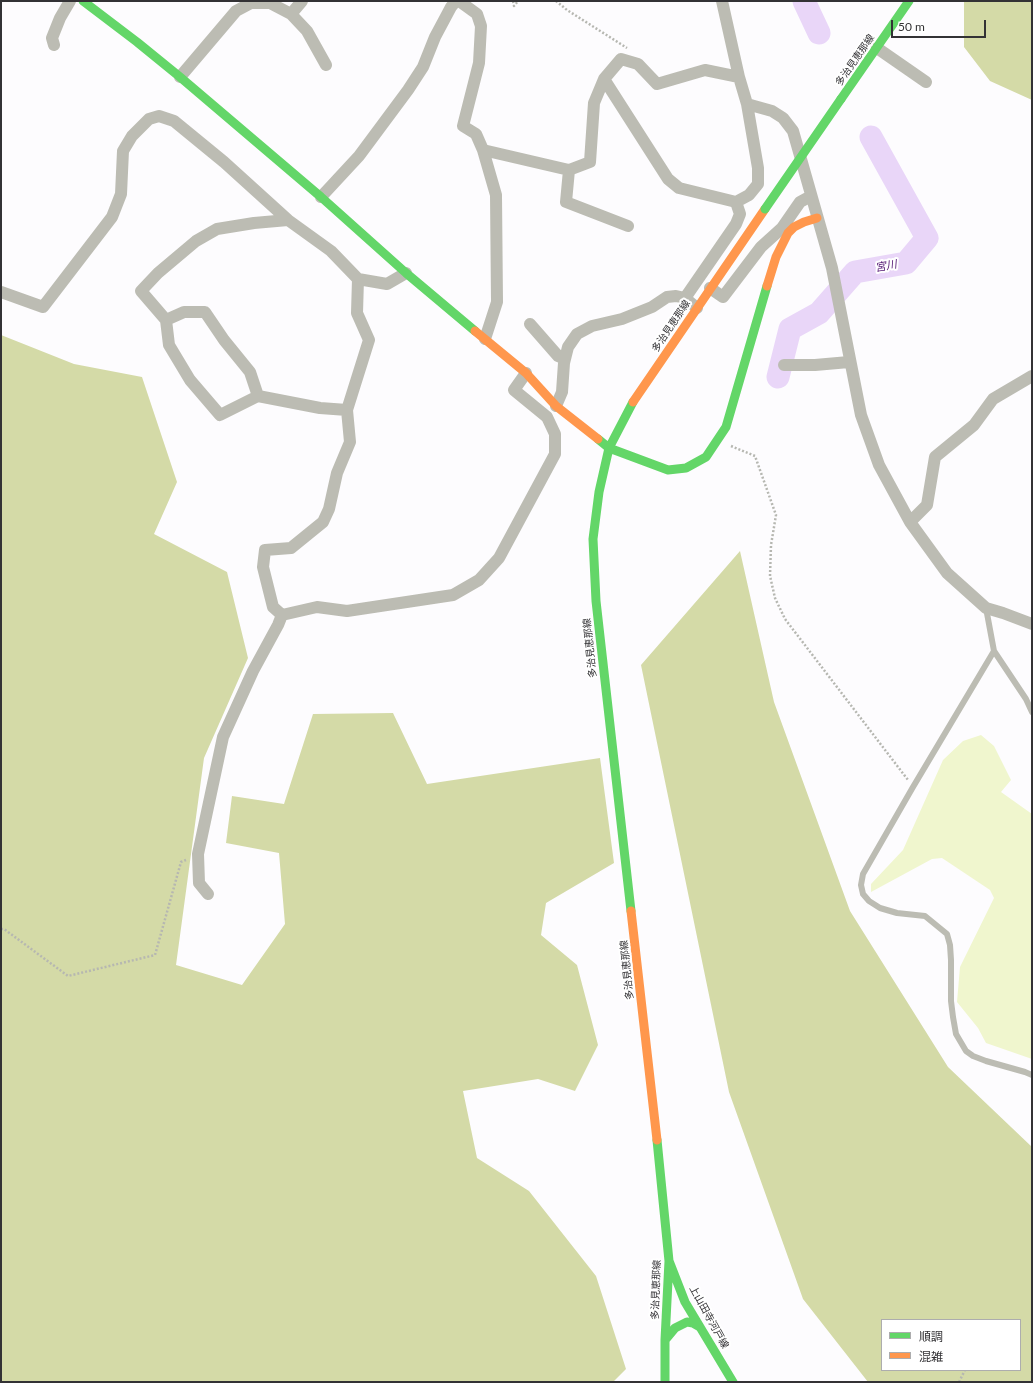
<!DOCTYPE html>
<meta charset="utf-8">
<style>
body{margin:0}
#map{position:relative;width:1033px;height:1383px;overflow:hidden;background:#fdfcfe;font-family:Lato,"Noto Sans JP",sans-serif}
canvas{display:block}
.frame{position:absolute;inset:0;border:2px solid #333235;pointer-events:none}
.legend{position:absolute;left:881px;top:1319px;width:140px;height:52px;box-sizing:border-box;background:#fff;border:1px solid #adadae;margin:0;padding:5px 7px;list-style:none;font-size:12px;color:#333235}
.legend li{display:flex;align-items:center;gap:8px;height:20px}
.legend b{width:20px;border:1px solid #adadae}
.scale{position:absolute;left:891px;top:20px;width:95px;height:18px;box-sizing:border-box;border:2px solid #333235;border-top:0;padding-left:5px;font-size:12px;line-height:14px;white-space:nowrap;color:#333235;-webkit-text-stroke:3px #fff;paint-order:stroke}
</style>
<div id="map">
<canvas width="1033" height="1383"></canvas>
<div class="frame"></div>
<ul class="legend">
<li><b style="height:5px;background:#63d668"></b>順調</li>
<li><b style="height:5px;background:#ff974d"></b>混雑</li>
</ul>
<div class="scale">50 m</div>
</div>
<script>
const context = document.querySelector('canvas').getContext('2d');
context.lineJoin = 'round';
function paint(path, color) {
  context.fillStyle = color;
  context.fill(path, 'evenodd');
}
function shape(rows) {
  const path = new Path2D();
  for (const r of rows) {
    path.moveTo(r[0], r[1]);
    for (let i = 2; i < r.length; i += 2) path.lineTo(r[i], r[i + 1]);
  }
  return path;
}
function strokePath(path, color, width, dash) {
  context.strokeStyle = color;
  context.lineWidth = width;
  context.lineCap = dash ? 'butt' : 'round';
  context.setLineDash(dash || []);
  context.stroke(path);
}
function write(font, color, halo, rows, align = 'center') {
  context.font = font + ' Lato,"Noto Sans JP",sans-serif';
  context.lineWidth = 4;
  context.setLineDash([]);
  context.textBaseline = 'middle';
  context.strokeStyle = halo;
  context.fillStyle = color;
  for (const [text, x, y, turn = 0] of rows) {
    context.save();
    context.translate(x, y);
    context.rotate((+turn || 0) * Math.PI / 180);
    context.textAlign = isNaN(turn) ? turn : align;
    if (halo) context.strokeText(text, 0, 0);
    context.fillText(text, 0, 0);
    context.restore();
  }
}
paint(shape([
 [981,735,994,746,1011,780,1001,792,1032,814,1032,1059,986,1043,978,1028,957,1002,960,967,994,898,990,890,942,858,932,859,871,892,871,884,903,850,943,760,963,741]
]), '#f0f6ce');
paint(shape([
 [964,1,1032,1,1032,100,990,81,964,47],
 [1,335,74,364,142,377,177,482,154,534,227,572,248,658,204,758,176,965,242,985,285,924,279,853,226,843,232,796,284,804,313,714,393,713,427,784,600,758,614,863,546,903,541,935,577,965,598,1045,575,1091,538,1079,463,1091,477,1158,529,1191,596,1276,626,1369,613,1382,1,1382],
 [740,551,774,702,850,911,948,1067,1032,1147,1032,1382,868,1382,803,1299,729,1092,641,665],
 [882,1320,1020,1320,1020,1370,882,1370]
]), '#d4daa7');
strokePath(shape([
 [804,1,819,33],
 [778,377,790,329,819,313,855,272,906,263,927,238,871,137]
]), '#e9d6f8', 23);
strokePath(shape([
 [513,1,514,6,518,1],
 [556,1,567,10,627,48],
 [731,446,755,456,776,515,771,545,770,576,775,598,785,619,908,780],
 [1,929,4,929,68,976,155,955,181,862,186,860],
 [959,1382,965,1370]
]), '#b6b7b1', 2.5, [2, 2]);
strokePath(shape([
 [986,608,994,651,1026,699,1032,712],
 [994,651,913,787,863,874,861,885,863,894,869,901,880,908,897,913,925,916,947,934,950,945,951,960,951,1001,953,1017,956,1034,966,1051,973,1056,986,1061,1025,1072,1032,1075]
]), '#bcbcb3', 6);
strokePath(shape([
 [459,1,477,14,481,26,479,63,463,126,476,134,483,150,569,170,590,162,594,103,604,79,621,59,638,64,657,84,705,70,739,77],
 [722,1,739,77,747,104,772,111,783,118,793,131,832,268,861,415,879,465,910,522,947,573,986,608,1003,613,1032,624],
 [291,14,302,1],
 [54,45,52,38,60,18,70,1],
 [877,48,926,82],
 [180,77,236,11,251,3,270,3,291,14,307,31,326,65],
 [604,79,668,179,679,188,736,202,749,195,758,184,758,168,747,104],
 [483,150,496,195,497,302,485,339],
 [569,170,566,202,628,226],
 [321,197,359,156,408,90,423,67,435,37,451,7,456,1],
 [288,220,254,223,217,229,196,241,158,273,141,291,166,320,184,312,205,312,224,340,250,372,258,396,320,408,347,410],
 [710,288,723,297,761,247,782,228,800,202,811,196],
 [1,292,43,307,112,217,121,194,123,151,132,136,149,119,159,116,174,121,224,162,288,220,331,251,358,279,387,284,406,273],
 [685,298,736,224,740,214,736,202],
 [166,320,169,345,190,380,220,415,258,396],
 [530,324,558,356,565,359],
 [784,365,815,365,849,362],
 [556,406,562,392,564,363,568,347,577,334,592,326,622,319,652,307,667,297,676,296,685,298,697,308],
 [910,522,927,505,935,457,974,425,993,399,1032,376],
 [282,615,317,607,347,611,453,595,479,580,499,558,555,454,555,434,547,417,514,390,526,373],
 [282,615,273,607,263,567,265,550,291,548,323,522,329,509,337,473,350,442,347,410,369,340,357,313,358,279],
 [208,894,199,883,198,854,223,737,253,671,278,625,282,615]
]), '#bcbcb3', 12);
strokePath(shape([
 [83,1,137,42,180,77,321,197,406,273,475,331],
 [841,99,909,1],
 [598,439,609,448,668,470,686,468,706,457,726,427,767,286],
 [631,911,596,601,593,539,599,492,609,448,633,402],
 [657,1140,669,1261,665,1340,665,1382],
 [669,1261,685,1302,733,1382],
 [665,1340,675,1328,687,1322,693,1323,700,1327]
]), '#63d668', 9);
strokePath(shape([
 [767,286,776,257,788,233,794,227,804,222,817,218],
 [475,331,526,373,556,406,598,439],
 [633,402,765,209],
 [631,911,657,1140]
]), '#ff974d', 9);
strokePath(shape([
 [765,209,841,99]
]), '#63d668', 9);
write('10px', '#333235', '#fff', [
 ["多治見恵那線",855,60,-55],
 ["多治見恵那線",671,326,-56],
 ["多治見恵那線",590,648,-96],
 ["多治見恵那線",627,970,-96],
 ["多治見恵那線",656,1290,-88],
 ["上山田寺河戸線",709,1317,61]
]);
write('italic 11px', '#4e0f6e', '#fff', [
 ["宮川",886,266,-10]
]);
</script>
